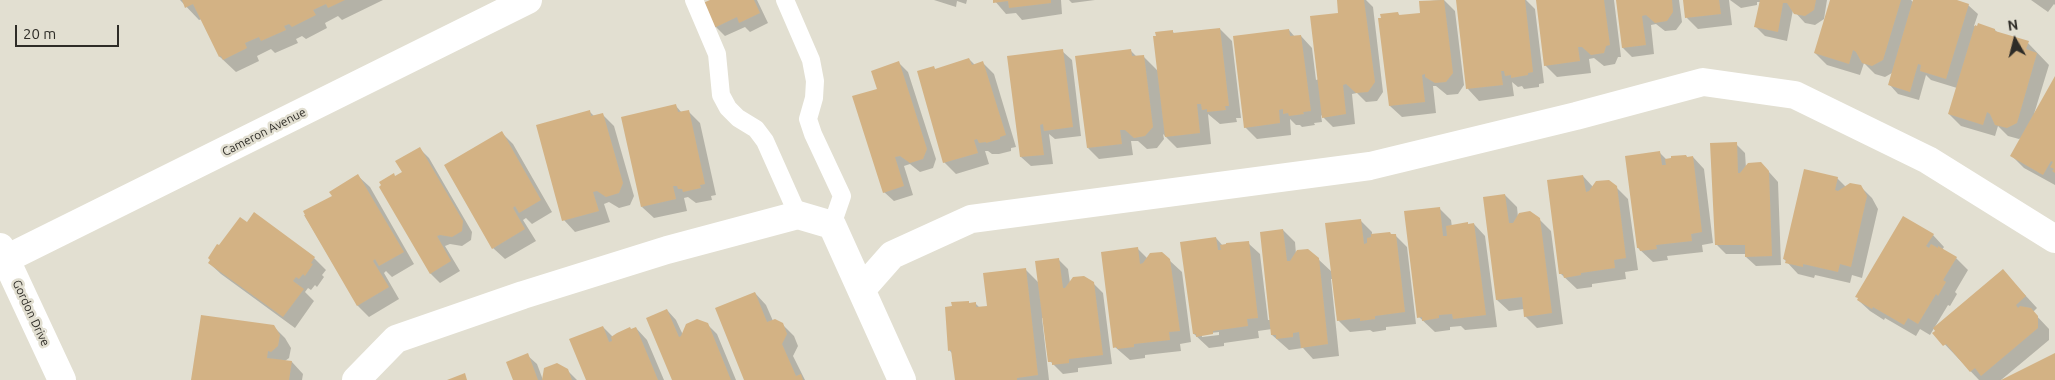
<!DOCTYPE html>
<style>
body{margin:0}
#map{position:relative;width:2055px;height:380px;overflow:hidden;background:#e2dfd1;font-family:Ubuntu,sans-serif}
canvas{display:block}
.north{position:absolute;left:1990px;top:15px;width:50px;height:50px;-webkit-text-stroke:4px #e2dfd1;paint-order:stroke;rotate:352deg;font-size:14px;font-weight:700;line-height:20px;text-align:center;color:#2e2c27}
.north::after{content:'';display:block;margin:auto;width:18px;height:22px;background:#2e2c27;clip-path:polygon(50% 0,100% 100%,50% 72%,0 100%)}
.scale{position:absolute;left:15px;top:25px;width:104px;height:22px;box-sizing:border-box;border:2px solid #2e2c27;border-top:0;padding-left:6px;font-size:15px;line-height:18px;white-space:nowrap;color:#2e2c27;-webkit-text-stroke:4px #e2dfd1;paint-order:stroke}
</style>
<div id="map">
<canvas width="2055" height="380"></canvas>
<div class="north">N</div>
<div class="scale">20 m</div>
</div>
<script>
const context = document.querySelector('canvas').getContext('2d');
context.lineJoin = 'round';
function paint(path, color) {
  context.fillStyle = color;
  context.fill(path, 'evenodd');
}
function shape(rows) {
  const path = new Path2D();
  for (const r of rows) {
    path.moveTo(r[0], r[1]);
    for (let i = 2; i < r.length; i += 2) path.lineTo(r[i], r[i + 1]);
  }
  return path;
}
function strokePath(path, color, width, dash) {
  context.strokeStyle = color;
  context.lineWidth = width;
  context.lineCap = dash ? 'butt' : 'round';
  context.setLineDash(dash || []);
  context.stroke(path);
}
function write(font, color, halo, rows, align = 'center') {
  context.font = font + ' Ubuntu,sans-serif';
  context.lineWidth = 5;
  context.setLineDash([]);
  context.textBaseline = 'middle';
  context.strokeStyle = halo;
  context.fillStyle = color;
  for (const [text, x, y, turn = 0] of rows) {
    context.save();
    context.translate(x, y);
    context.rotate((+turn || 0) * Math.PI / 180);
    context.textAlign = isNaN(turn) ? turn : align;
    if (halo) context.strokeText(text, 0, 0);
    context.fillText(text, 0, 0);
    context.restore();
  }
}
paint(shape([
 [180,0,383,0,342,20,338,16,325,23,327,28,306,39,302,36,296,39,298,43,275,53,271,49,257,56,259,61,236,72,220,57,202,19,199,20],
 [713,0,757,0,768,23,750,32,745,27,725,36,716,27],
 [934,0,967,0,966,4,957,1,956,7],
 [994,0,1061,0,1062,14,1022,20,1016,13,1006,14],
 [1069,0,1095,0,1072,3],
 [1346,0,1366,0,1373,7,1383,92,1377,101,1366,102,1357,93,1352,94,1355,124,1333,127,1321,115,1322,122,1314,123,1315,125,1302,127,1300,125,1296,125,1290,119,1291,135,1257,139,1245,127,1289,30,1295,37,1301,36,1312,48,1316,80,1319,79,1340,14],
 [1440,0,1444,0,1455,11,1464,85,1458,94,1447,95,1436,86,1433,86,1436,113,1402,117,1390,106,1398,14,1401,16,1422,14,1420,2],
 [1457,0,1526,0,1535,9,1544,83,1539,84,1539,87,1524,89,1522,86,1518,87,1512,82,1514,96,1479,101,1468,89],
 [1537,0,1614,0,1621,57,1618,57,1615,64,1604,66,1594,58,1589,59,1591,73,1557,77,1545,65],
 [1617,0,1679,0,1682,22,1676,30,1665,31,1656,24,1651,25,1654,54,1632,57,1623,48],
 [1685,0,1729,0,1732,25,1698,29,1687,18],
 [1730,0,1827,0,1824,19,1815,25,1805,23,1793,10,1787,41,1765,36,1756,27,1760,2,1757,2,1757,5,1741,8],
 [1831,0,1911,0,1914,3,1914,0,1952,0,1968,5,1978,14,1974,26,1995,30,1999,34,2028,43,2049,65,2034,114,2055,79,2055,185,2024,168,2012,156,2023,137,2019,139,2008,136,1998,126,1995,136,1961,126,1949,114,1957,88,1931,80,1926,75,1919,100,1898,94,1889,84,1892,73,1885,77,1875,74,1864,63,1860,75,1827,65,1815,53],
 [2031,0,2055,0,2055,5,2054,4,2048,12],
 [1220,29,1232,41,1241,118,1236,118,1237,122,1220,124,1208,114,1211,144,1177,148,1163,134,1164,139,1157,148,1147,149,1138,141,1131,141,1133,155,1099,159,1088,148,1131,51,1137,57,1143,56,1158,71,1172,31,1175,34],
 [1062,51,1072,60,1081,136,1055,139,1049,134,1053,164,1031,166,1021,157],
 [969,59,975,65,983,63,994,74,1016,147,1011,148,1011,151,999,154,992,154,988,151,985,151,989,164,956,174,944,162,934,68,936,70],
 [899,63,908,72,936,159,933,168,920,172,910,164,904,166,913,195,894,201,884,192,878,89],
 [676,106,682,113,688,111,700,123,716,195,711,196,712,200,696,203,688,197,684,198,687,211,654,218,642,207],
 [589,111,595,117,602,114,614,126,634,196,630,205,619,208,609,202,604,204,610,222,575,232,564,220],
 [502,133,513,144,552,212,532,224,526,218,523,220,536,241,505,259,493,248],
 [1736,144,1745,153,1746,168,1761,163,1778,182,1781,265,1756,266,1746,257,1746,254,1726,254,1717,245],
 [419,148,429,158,472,232,471,240,462,246,450,244,445,246,460,271,440,283,431,274,380,187,404,173],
 [1660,153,1667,160,1686,156,1688,158,1693,157,1704,169,1713,243,1702,245,1703,252,1667,256,1668,260,1653,262,1638,248],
 [358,176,370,187,414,264,392,277,386,271,384,273,399,299,369,317,358,306,305,216,333,197],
 [1583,176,1593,187,1616,187,1628,199,1638,270,1625,272,1626,279,1592,284,1592,287,1577,289,1561,274],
 [1837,178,1846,187,1860,186,1872,198,1878,209,1862,278,1852,275,1850,283,1815,275,1814,278,1798,274,1784,259],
 [1505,195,1517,207,1518,217,1539,219,1551,231,1563,324,1537,328,1525,316,1524,309,1509,311,1497,300],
 [1439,208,1451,220,1452,227,1468,224,1474,224,1485,236,1497,327,1465,330,1461,326,1450,327,1450,330,1435,332,1419,317],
 [1360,220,1372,232,1372,235,1395,235,1407,247,1416,324,1386,327,1386,330,1373,332,1370,330,1350,332,1338,320,1333,279,1331,279,1339,356,1313,359,1303,348,1289,350,1272,335,1272,329,1258,331,1259,338,1224,343,1224,346,1209,348,1194,334,1216,238,1223,246,1248,243,1260,254,1268,320,1271,320,1283,230,1295,242,1296,254,1318,259,1333,273],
 [1219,332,1219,335,1202,337,1202,334],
 [247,223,314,258,326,270,322,275,324,277,317,287,315,285,311,290,308,288,305,292,314,301,295,328,221,274,209,263,219,247],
 [1933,235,1944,247,1942,250,1956,258,1968,270,1955,292,1957,294,1950,306,1948,305,1930,335,1920,329,1916,336,1885,318,1884,320,1870,311,1858,300],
 [1137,248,1148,259,1169,260,1182,272,1191,342,1180,344,1181,351,1145,355,1145,358,1130,360,1115,347],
 [1058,259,1068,269,1070,283,1093,283,1103,293,1112,364,1078,368,1078,372,1063,374,1050,361,1044,318,1042,318,1049,380,956,380,953,354,949,350,968,302,970,304,975,303,980,308,988,307,1025,269,1039,283],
 [2003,271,2037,308,2033,312,2049,329,2049,340,2001,380,1979,380,1934,333],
 [755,293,766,305,773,321,782,324,794,336,798,346,793,356,805,380,746,380],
 [667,310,676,320,683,335,707,324,717,334,736,380,673,380],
 [273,326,285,338,291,348,289,358,285,361,292,362,303,374,302,380,192,380],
 [603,327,613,337,636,328,647,340,664,380,587,380],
 [527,355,537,364,543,380,567,370,577,380,514,380]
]), '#0003');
paint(shape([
 [182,0,345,0,328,8,326,4,313,10,316,15,292,27,289,24,284,26,286,30,261,41,259,37,245,43,247,48,223,60,221,56,219,57,193,4,185,8],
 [710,0,754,0,760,13,739,23,737,17,714,28,703,3],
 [993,0,1051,0,1051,3,1009,8,1008,1,993,3],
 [1337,0,1364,0,1375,82,1368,92,1356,93,1346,84,1343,85,1346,114,1322,118,1310,16,1338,13],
 [1444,0,1453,73,1446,82,1435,83,1425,77,1425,74,1422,75,1425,102,1389,106,1378,18,1381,18,1380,14,1398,12,1399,15,1420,13,1419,1],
 [1456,0,1525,0,1533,72,1528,73,1528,75,1511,78,1511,75,1505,76,1504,71,1501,71,1503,85,1466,89],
 [1536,0,1604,0,1610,45,1606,46,1604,53,1591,55,1582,47,1578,47,1580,61,1544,66],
 [1616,0,1672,0,1673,12,1667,21,1655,23,1646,15,1642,16,1646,45,1622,48],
 [1683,0,1719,0,1721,14,1685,18],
 [1760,0,1816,0,1814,10,1805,16,1794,14,1787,3,1783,3,1778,32,1754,27],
 [1830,0,1901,0,1883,60,1872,66,1862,63,1856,52,1853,50,1849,64,1814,53],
 [1913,0,1957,0,1969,4,1946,79,1920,71,1921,65,1918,64,1910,92,1888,85],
 [1978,23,1995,29,1995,31,2029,41,2026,49,2037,53,2017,123,2007,128,1995,125,1990,114,1987,112,1983,125,1948,114,1975,25,1977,26],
 [1220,28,1229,106,1225,106,1226,110,1207,112,1207,109,1202,110,1201,104,1197,104,1200,133,1165,137,1153,36,1156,36,1155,32,1173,30,1173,33],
 [1289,29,1290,36,1301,35,1311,111,1303,112,1304,114,1289,116,1288,113,1283,114,1283,109,1279,110,1280,123,1244,128,1233,36],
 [1063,49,1073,127,1044,131,1043,124,1040,125,1044,155,1020,157,1007,56],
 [1131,49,1132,56,1144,55,1153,127,1145,136,1134,138,1125,130,1120,130,1122,144,1087,148,1075,56],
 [969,58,972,65,983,61,1006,135,1000,137,1000,139,986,143,986,142,979,143,977,139,974,140,978,153,943,163,917,71,934,66,935,69],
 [899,61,927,149,923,159,910,163,900,156,895,157,904,186,883,193,852,96,877,89,871,71],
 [2055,76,2055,173,2052,171,2054,169,2050,167,2053,162,2051,161,2043,175,2010,156],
 [676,104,678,112,689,110,705,184,700,185,701,188,683,192,682,189,678,189,677,186,673,186,676,199,641,207,621,117],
 [590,110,591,116,603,113,623,183,619,193,606,197,597,191,593,192,599,211,562,221,536,125],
 [502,131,541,200,519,213,515,206,513,208,525,229,492,249,444,165],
 [1737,142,1738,173,1740,173,1748,163,1761,162,1769,171,1772,256,1745,257,1745,245,1715,245,1710,143],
 [420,147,463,221,462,231,452,237,440,235,437,236,451,261,430,274,379,187,381,185,379,182,394,173,395,176,402,172,395,161],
 [1660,151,1662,165,1666,165,1665,159,1671,158,1671,156,1686,155,1687,157,1693,156,1702,232,1691,234,1692,241,1656,245,1657,249,1640,251,1639,248,1637,248,1625,156],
 [1804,169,1838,177,1835,190,1838,191,1850,183,1861,185,1867,196,1851,267,1840,264,1838,272,1803,264,1803,267,1785,263,1786,260,1783,259],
 [358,174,404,252,379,266,375,259,373,261,389,287,357,306,304,215,305,215,303,211,332,196,329,192],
 [1583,175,1586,192,1589,191,1596,181,1609,180,1617,186,1626,258,1614,260,1615,268,1581,273,1581,275,1564,278,1563,274,1559,274,1547,180],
 [1505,194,1509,223,1513,223,1519,213,1530,211,1540,218,1552,313,1524,317,1522,297,1496,300,1483,197],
 [1440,207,1443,236,1447,236,1446,226,1468,222,1468,224,1474,223,1486,315,1453,319,1452,314,1439,315,1439,318,1422,321,1422,317,1417,318,1404,211],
 [254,212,315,257,311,263,313,264,305,276,303,274,299,279,296,277,293,281,304,289,283,317,208,263,210,260,208,258,217,244,219,245,240,217,247,222],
 [1903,216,1934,234,1926,246,1929,248,1931,244,1938,248,1938,246,1957,257,1943,280,1946,282,1938,296,1936,294,1918,324,1908,318,1904,325,1873,307,1872,309,1857,300,1858,298,1855,297],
 [1361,219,1364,244,1367,243,1367,238,1371,237,1371,234,1390,232,1391,234,1396,234,1405,312,1375,316,1375,319,1360,321,1360,318,1337,321,1325,223],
 [1283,229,1287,261,1290,261,1297,250,1308,249,1319,258,1328,344,1301,348,1299,332,1293,333,1293,337,1276,339,1276,335,1271,335,1260,232],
 [1216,237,1218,250,1221,250,1220,245,1226,244,1226,243,1249,241,1258,318,1247,319,1248,326,1213,331,1213,334,1196,337,1196,334,1193,334,1180,242],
 [1138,247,1140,264,1143,263,1150,253,1162,252,1170,259,1180,331,1169,332,1170,340,1134,344,1134,347,1117,349,1117,347,1113,348,1101,252],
 [1059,258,1063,288,1065,288,1073,277,1084,276,1094,282,1103,355,1069,359,1069,363,1052,365,1052,362,1048,362,1035,261],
 [1026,268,1038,375,1017,378,1017,380,955,380,951,350,948,351,945,307,952,306,951,302,969,301,969,303,976,302,976,307,987,306,983,273],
 [2003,269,2026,296,2016,305,2018,308,2020,306,2031,308,2038,316,2038,328,1981,376,1975,368,1970,372,1946,344,1943,346,1932,333,1935,331,1933,328],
 [755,292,767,322,775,319,783,323,787,334,782,344,796,376,801,374,803,380,744,380,715,308],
 [667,309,679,337,681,336,686,324,697,319,708,323,731,380,672,380,646,318],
 [201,315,274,325,280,335,278,346,271,352,268,351,267,358,292,361,289,380,191,380],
 [603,326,609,342,612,341,611,337,617,333,630,327,631,329,636,327,658,380,586,380,569,339],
 [528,353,538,380,513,380,506,362],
 [2055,353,2055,380,2001,380],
 [557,363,568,369,572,380,542,380,544,368],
 [465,373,467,380,447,380]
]), '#d3b284');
strokePath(shape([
 [694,0,717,54,721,95,728,108,738,118,756,129,765,141,798,215],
 [785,0,811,60,815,81,814,98,808,119,813,134,842,196,832,225]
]), '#fff', 18);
strokePath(shape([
 [0,262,528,0],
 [862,289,892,255,971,219,1370,166,1576,116,1703,82,1795,95,1928,160,2055,239],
 [356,380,396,339,523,295,667,250,798,215,832,225,902,380]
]), '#fff', 28);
strokePath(shape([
 [0,247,62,380]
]), '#fff', 28);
write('12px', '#2e2c27', '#e2dfd1', [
 ["Cameron Avenue",264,132,-27],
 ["Gordon Drive",31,313,65]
]);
</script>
